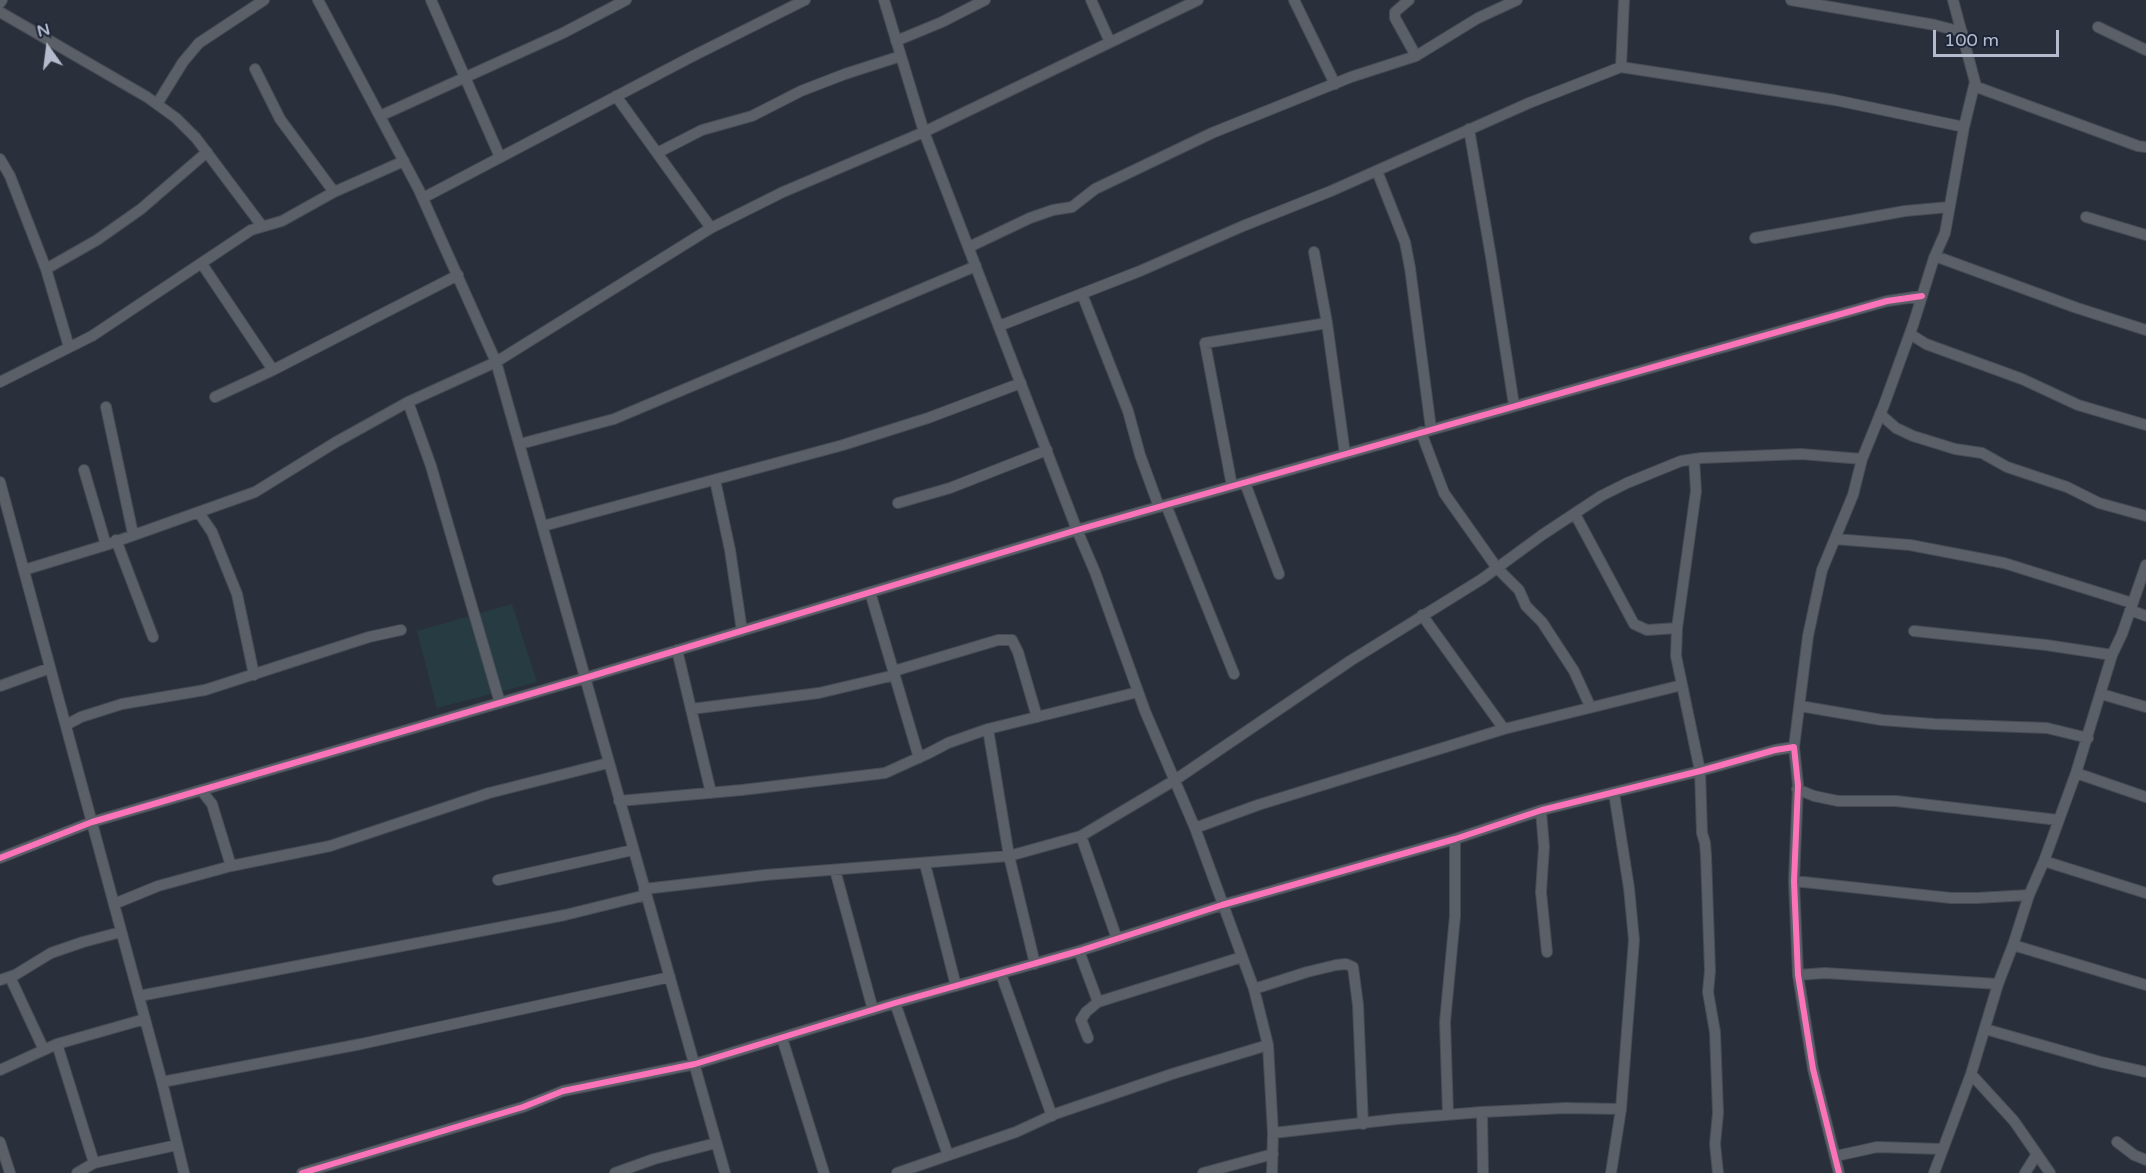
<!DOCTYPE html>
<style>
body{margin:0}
#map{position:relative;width:2146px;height:1173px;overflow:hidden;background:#2a303b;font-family:"Varela Round",sans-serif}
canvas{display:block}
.north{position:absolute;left:18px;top:18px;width:60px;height:60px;-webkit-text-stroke:4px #1c2537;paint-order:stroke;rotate:346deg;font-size:16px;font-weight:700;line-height:24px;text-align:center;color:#b4bbcc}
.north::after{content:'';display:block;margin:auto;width:21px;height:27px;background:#b4bbcc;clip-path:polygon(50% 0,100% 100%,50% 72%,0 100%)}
.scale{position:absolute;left:1933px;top:30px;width:126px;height:27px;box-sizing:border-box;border:3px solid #b4bbcc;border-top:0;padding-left:8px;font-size:18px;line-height:21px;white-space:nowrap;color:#b4bbcc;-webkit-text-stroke:4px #1c2537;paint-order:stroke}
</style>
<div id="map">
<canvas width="2146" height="1173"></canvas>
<div class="north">N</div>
<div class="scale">100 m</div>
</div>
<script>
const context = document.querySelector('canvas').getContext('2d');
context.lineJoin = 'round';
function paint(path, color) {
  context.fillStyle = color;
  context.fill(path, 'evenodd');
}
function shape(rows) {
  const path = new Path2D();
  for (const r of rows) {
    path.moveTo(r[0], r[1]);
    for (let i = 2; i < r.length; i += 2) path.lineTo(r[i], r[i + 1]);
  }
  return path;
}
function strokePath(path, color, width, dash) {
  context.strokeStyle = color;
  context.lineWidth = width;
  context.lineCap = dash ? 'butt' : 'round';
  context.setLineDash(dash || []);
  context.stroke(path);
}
paint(shape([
 [512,604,537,682,437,708,417,631]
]), '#263b42');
const street = shape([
 [318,0,419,190,496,362,725,1173],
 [431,0,500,157],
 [884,0,924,132,1077,530,1095,572,1145,711,1195,828,1254,989,1268,1045,1273,1133,1272,1173],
 [1091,0,1110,42],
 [1294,0,1335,84],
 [1409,0,1395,12,1395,18,1416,56],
 [1791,0,1935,25,1962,32],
 [0,3,2,0],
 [0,12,147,97,176,118,196,138,262,226],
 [2098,27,2146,50],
 [896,41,942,22,985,0],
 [1621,67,1624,0],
 [255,69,280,119,334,192],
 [1974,86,2138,146,2146,147],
 [616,96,711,228],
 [157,104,183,62,199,43,264,0],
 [380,116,563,33,626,0],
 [1469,129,1491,257,1514,405],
 [657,153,702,130,752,116,801,91,845,74,901,56],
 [0,159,10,176,46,269,69,347],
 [1377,171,1405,242,1410,268,1431,429],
 [423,198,691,57,805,0],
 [2086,217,2146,235],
 [1755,238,1905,211,1949,207],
 [969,247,1030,218,1053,210,1072,207,1095,189,1212,133,1351,77,1416,56,1478,18,1517,0],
 [1314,252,1327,323,1345,454],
 [1935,256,2077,308,2146,330],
 [202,264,273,370],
 [46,269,97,240,141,209,207,152],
 [1082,294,1128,411,1140,455,1159,507],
 [999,326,1140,271,1243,226,1331,191,1529,103,1621,67,1835,100,1964,127],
 [1910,334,1926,344,2022,379,2078,405,2146,425],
 [0,382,92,336,251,230,282,221,334,192,404,161],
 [215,397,273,370,458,275],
 [408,402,431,466,500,703],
 [106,407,133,534],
 [1880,414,1896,428,1913,436,1955,449,1982,453,2007,467,2067,487,2099,503,2146,516],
 [1421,432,1444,493,1497,568,1519,590,1526,606,1542,622,1574,671,1590,706],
 [520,444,614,419,976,266],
 [1694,459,1696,491,1677,628,1676,656,1700,771,1702,833,1705,843,1706,856,1710,971,1708,992,1715,1032,1718,1113,1715,1144,1718,1173],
 [84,470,106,545],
 [715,480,730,550,742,631],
 [0,482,162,1082,184,1173],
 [1245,483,1279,574],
 [1232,486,1205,343,1327,323],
 [898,503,950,488,1047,450],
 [1166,505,1234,674],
 [199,513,212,532,237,594,254,675],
 [1575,514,1634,624,1647,630,1677,628],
 [543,526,843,445,928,418,1021,383],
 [1835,539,1910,545,2004,563,2132,603],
 [116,540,153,637],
 [24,570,106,545,255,492,336,442,408,402,496,362,711,228,783,192,924,132,1198,0],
 [870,592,919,758],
 [2130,610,2146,616],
 [1422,615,1504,729],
 [1914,631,2046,645,2112,655],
 [677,650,711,793],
 [894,671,998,640,1012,640,1018,652,1037,717],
 [0,686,50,668],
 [2101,694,2146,707],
 [1800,706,1882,720,1934,724,2047,728,2088,738],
 [691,709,819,693,895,675],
 [66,725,81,717,122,704,205,690,369,637,401,630],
 [988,729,1009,856,1035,964],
 [1794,747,1808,636,1822,570,1853,495,1862,459,1884,405,1913,325,1934,258,1945,233,1964,127,1975,82,1953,0],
 [2076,773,2146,797],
 [1797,789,1814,796,1838,801,1896,801,2058,820],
 [201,790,212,804,231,866],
 [619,801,742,790,885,773,929,753,948,743,988,729,1138,692],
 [1541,811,1544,847,1541,892,1547,952],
 [1195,828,1258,805,1504,729,1682,685],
 [1081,836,1117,939],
 [0,858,92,822,585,678,1077,530,1887,301,1922,296],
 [2044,861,2146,893],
 [925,864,956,986],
 [835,870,873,1010],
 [498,880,633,850],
 [1794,881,1951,898,1977,898,2029,895],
 [644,889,765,875,1009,856,1081,836,1175,780,1350,661,1482,579,1542,535,1601,496,1627,483,1681,461,1701,458,1801,454,1862,459],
 [114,904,158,886,231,866,330,846,489,793,608,763],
 [2013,945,2146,985],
 [1079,951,1098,1002],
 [1001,974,1052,1116],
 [1798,975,1825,973,1998,984],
 [10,977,44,1050],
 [0,980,15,975,51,953,83,942,121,932],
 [1254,989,1307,972,1336,965,1346,964,1353,967,1358,1005,1363,1124],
 [139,996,565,915,646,895],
 [895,1003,948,1155],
 [1985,1029,2101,1062,2146,1072],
 [782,1038,824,1173],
 [1088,1038,1081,1020,1086,1012,1098,1002,1242,957],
 [57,1044,94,1163],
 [0,1070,57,1044,145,1019],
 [1971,1074,2014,1121,2050,1173],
 [162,1082,361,1044,670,977],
 [1482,1112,1566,1108,1621,1109],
 [1448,1114,1445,1022,1455,916,1455,839],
 [1273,1133,1397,1119,1482,1112,1483,1173],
 [0,1142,10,1173],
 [2117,1142,2134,1155,2146,1160],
 [1836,1156,1877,1147,1942,1149],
 [77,1173,94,1163,177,1145],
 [302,1173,523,1107,563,1091,695,1064,895,1003,1079,951,1222,905,1455,839,1542,810,1700,771,1775,750,1794,747,1798,785,1794,881,1798,975,1813,1069,1839,1173],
 [615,1173,654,1159,716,1143],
 [897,1173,1016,1132,1055,1114,1172,1074,1268,1045],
 [1203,1173,1273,1154],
 [1611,1173,1621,1109,1634,940,1629,888,1614,793],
 [1934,1173,1971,1074,1998,984,2013,945,2029,895,2044,861,2076,773,2112,655,2122,634,2146,565],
 [2025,1173,2037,1154]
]);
strokePath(street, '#464b54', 12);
strokePath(street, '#5b5f68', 10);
strokePath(shape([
 [0,858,92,822,585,678,1077,530,1887,301,1922,296],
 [302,1173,523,1107,563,1091,695,1064,895,1003,1079,951,1222,905,1455,839,1542,810,1700,771,1775,750,1794,747,1798,785,1794,881,1798,975,1813,1069,1839,1173]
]), '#fb73b8', 6);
</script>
